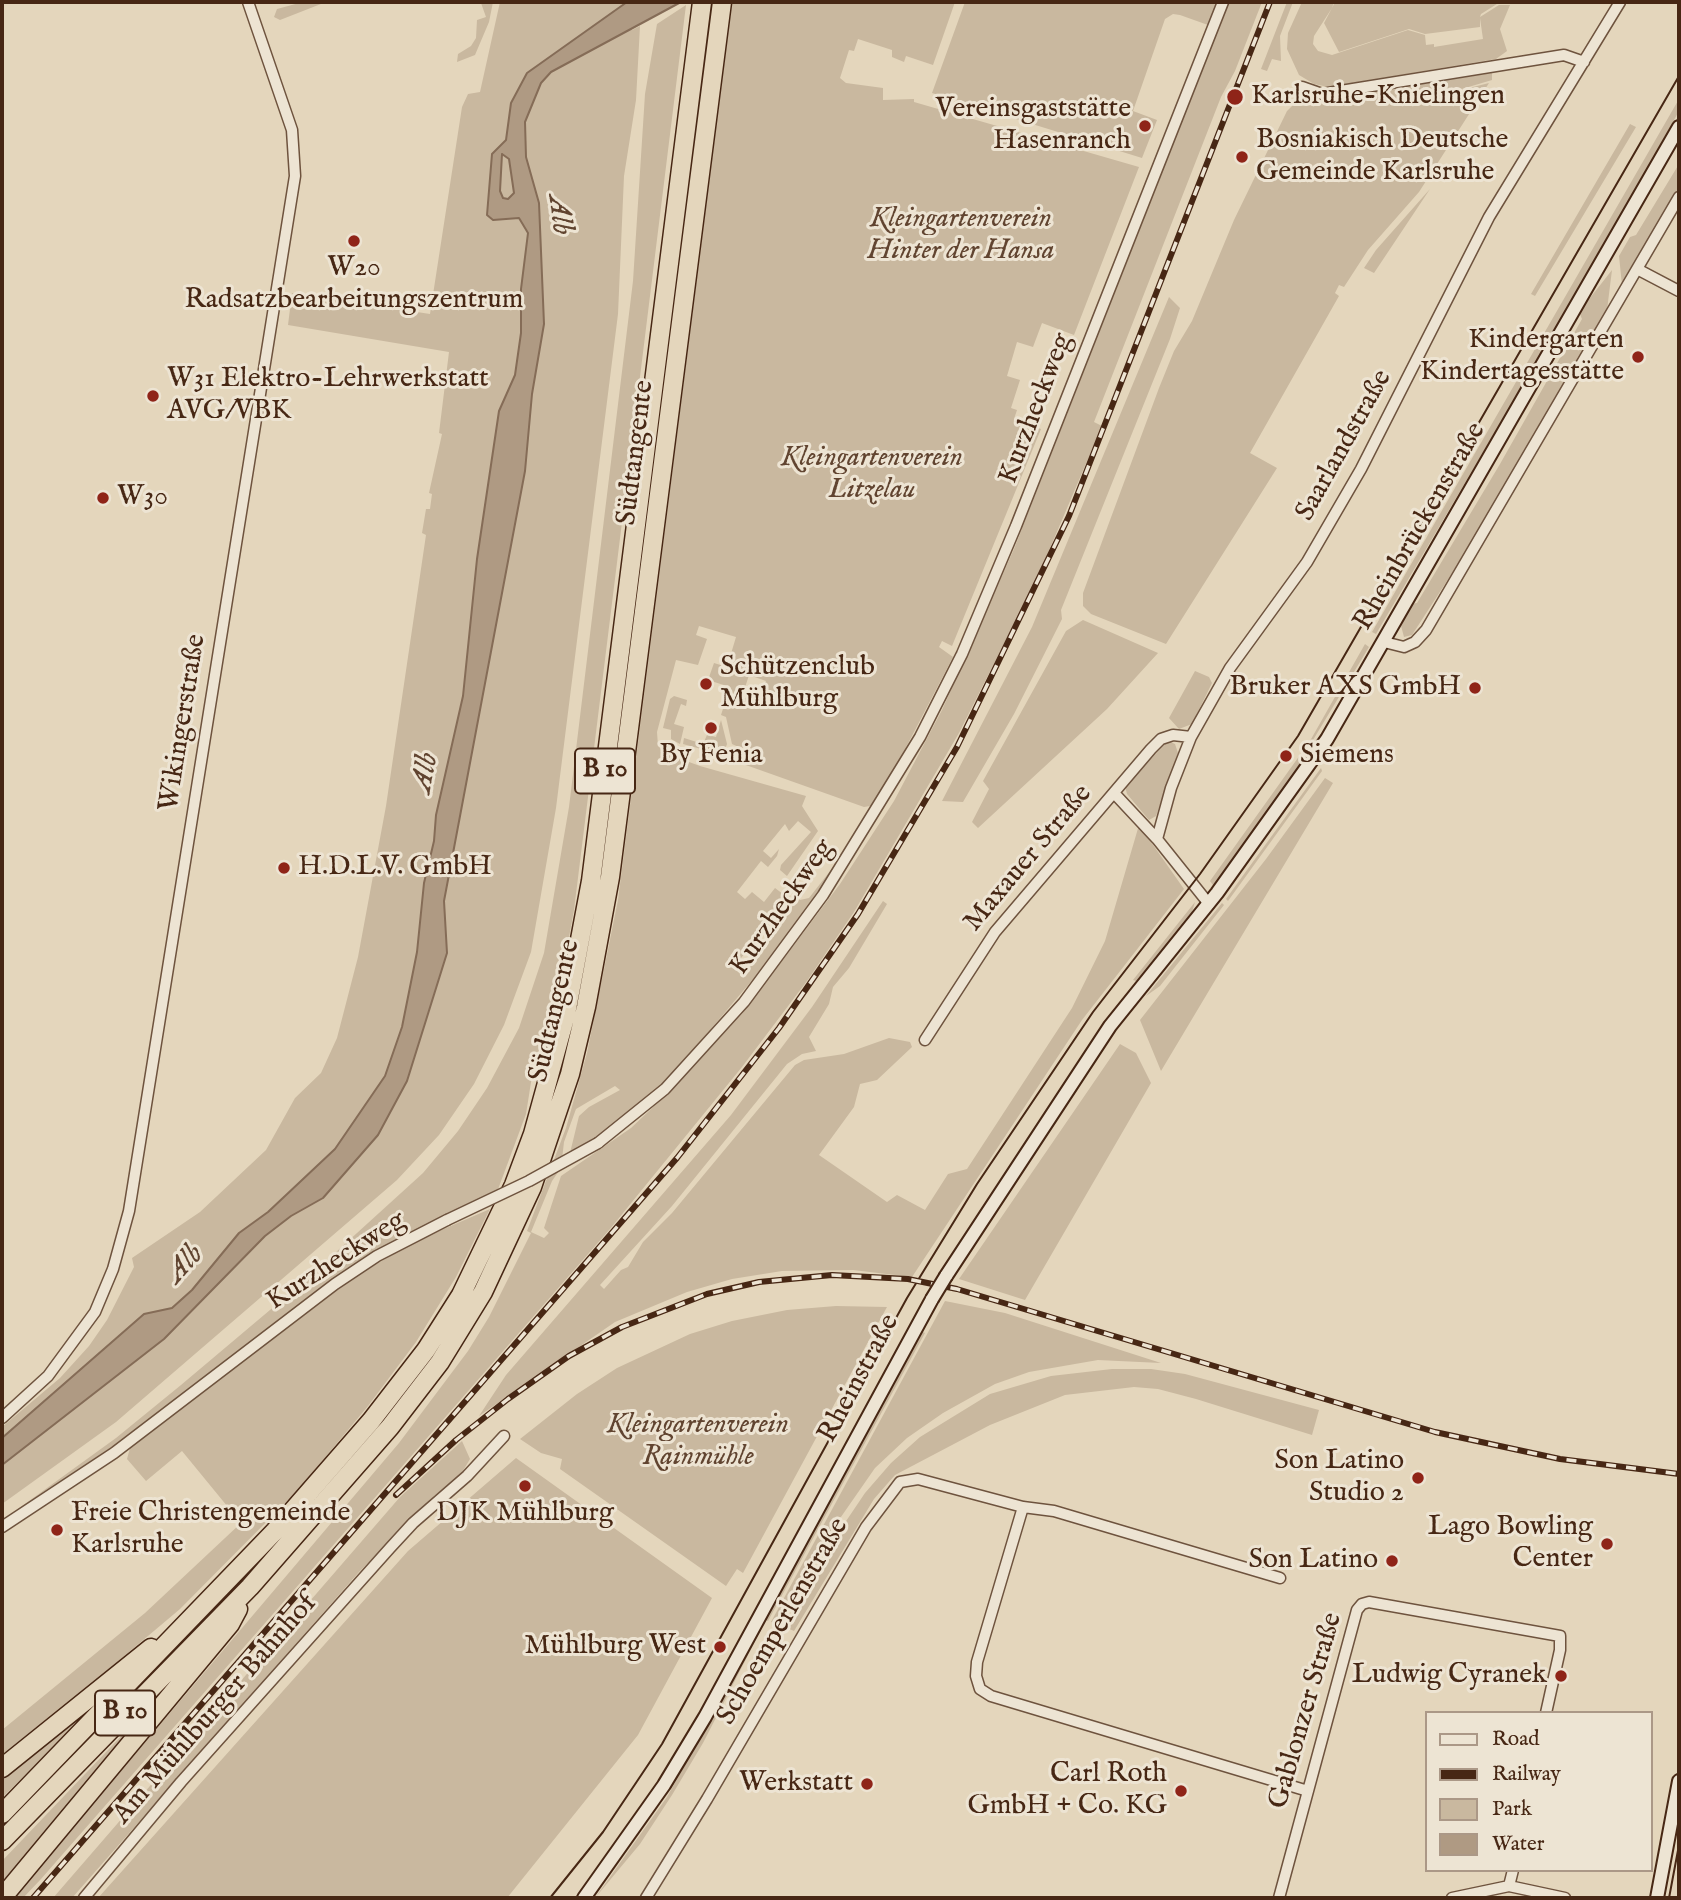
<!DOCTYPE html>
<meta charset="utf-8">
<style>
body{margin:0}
#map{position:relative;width:1681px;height:1900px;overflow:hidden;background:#e4d6bc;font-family:"IM FELL English",serif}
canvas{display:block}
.frame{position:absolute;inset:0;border:4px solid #472714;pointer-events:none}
.legend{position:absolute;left:1425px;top:1711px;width:228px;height:161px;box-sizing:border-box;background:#ede4d3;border:2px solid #ab9887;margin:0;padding:9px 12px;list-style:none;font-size:21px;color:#472714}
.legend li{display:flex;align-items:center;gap:14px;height:35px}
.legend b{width:35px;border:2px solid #ab9887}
</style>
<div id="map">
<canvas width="1681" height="1900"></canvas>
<div class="frame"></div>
<ul class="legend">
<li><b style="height:9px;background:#ede4d3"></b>Road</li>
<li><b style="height:9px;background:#472714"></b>Railway</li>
<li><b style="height:19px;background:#c9b89f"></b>Park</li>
<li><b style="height:19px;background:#af9a83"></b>Water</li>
</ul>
</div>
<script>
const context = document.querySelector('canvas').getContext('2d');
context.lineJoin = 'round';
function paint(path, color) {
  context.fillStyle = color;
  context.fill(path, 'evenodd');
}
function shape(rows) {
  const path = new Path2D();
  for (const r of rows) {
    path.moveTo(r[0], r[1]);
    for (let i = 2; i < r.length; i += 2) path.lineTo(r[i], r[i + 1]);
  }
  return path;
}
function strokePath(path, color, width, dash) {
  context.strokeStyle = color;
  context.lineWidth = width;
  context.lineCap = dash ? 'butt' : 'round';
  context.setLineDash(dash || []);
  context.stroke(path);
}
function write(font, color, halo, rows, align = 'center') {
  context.font = font + ' "IM FELL English",serif';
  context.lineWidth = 6;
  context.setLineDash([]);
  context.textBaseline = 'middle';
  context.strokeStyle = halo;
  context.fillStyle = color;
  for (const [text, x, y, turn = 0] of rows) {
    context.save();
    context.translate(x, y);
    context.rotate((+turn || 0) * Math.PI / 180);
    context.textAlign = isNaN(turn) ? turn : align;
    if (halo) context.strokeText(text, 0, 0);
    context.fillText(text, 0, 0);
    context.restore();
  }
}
paint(shape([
 [303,2,326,2,280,20,274,17,277,9],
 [493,2,489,22,475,55,457,62,458,54,471,46,476,38,477,20,486,17,481,3],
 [500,2,627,2,624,4,632,30,640,26,636,100,624,176,618,314,556,808,531,952,504,1025,474,1084,439,1135,397,1180,116,1422,2,1504,2,1427,60,1378,89,1346,107,1320,134,1267,132,1258,200,1212,266,1150,295,1098,321,1073,337,1038,358,957,386,806,426,535,422,533,426,509,430,509,432,494,429,493,442,434,439,433,449,352,288,325,292,293,430,314,462,107,468,94,480,92],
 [732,2,955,2,933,65,906,56,904,62,892,57,892,50,858,39,854,51,849,50,840,78,846,83,883,88,883,100,914,99,914,102,1139,167,1074,335,1042,323,1033,347,1017,342,1007,376,1020,380,1011,408,1017,410,1014,419,1041,429,952,646,942,641,939,647,953,657,876,805,864,807,743,764,741,758,743,749,732,744,726,717,721,715,730,687,708,680,714,663,727,667,736,637,699,626,696,635,707,639,698,665,676,660,657,732,658,746,667,754,700,766,806,796,802,806,818,831,787,876,780,870,781,865,811,832,798,821,789,831,785,824,763,851,771,858,779,849,777,856,768,867,761,861,737,892,745,899,752,892,764,902,775,888,787,897,767,928,734,966,739,968,760,946,795,897,800,900,809,898,852,843,776,952,683,1062,654,1092,596,1139,570,1153,579,1116,589,1107,620,1090,615,1086,576,1109,564,1142,561,1168,552,1181,531,1232,544,1238,549,1233,544,1228,561,1176,631,1128,669,1092,742,1014,840,884,894,801,942,710,1014,549,1229,2,1262,2,1235,71,1221,97,1094,422,1102,426,1039,574,959,733,854,912,807,981,742,1067,610,1229,41,1879,23,1898,13,1898,399,1443,468,1351,489,1317,531,1233,527,1231,566,1128,587,1053,618,900],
 [749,675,766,681,761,693,755,691,752,700,742,697],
 [965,2,1218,2,1208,25,1180,15,1173,14,1165,19,1133,111,1157,120,1142,158,932,93],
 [1287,2,1293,2,1280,36,1281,61,1272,59,1267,71,1261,69],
 [1302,2,1334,2,1332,8,1335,2,1500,2,1481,14,1480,17,1499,5,1510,5,1500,29,1507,51,1496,59,1328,87,1314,84,1299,75,1287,49,1288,33],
 [1332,8,1324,23,1339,52,1409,29,1425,34,1480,27,1480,18,1483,39,1434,47,1434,44,1426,45,1425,35,1408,30,1332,55,1318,51,1313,44,1314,36],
 [686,5,574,910,562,975,532,1076,526,1114,497,1192,390,1243,345,1271,109,1449,11,1514,116,1438,181,1385,302,1283,423,1173,458,1131,487,1088,519,1028,544,953,569,807,633,281,645,94,657,24],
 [1492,73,1492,80,1445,94,1489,83,1419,192,1368,250,1344,287,1339,285,1335,293,1339,296,1250,453,1277,468,1166,644,1091,614,1083,606,1083,593,1159,388,1174,351,1192,321,1234,220,1287,111,1296,102,1304,103],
 [1679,99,1679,111,1595,262,1376,634,1372,632],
 [1630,124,1636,127,1535,296,1531,294],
 [1679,164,1679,187,1622,285,1619,256,1630,237,1636,235],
 [1430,189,1374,273,1364,268,1376,250],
 [675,270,674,305,603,864,575,1019,542,1138,484,1275,431,1361,393,1411,269,1552,480,1274,522,1181,558,1075],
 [1612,270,1607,310,1491,513,1412,635,1404,637,1400,622,1411,604,1417,603,1500,464,1582,319,1579,312],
 [1169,297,1180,308,1170,339,1061,610,1062,619,1014,714,963,802,942,801,1032,627],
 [1083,620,1158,653,1107,709,978,828,972,822,989,789,983,781,1066,631],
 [1365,644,1369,647,1307,750,1306,748],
 [1195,671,1209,677,1212,683,1192,724,1179,729,1169,718],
 [674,696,687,700,686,706,681,704,674,724,684,727,680,744,671,739,671,730,663,728,670,699],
 [721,720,727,744,723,755,683,744,684,738,703,744,707,735,716,737],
 [1168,741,1175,744,1178,753,1156,816,1149,820,1127,794,1125,786],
 [1300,755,1305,756,1286,784,1213,885,1210,881],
 [1321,768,1322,771,1228,901,1226,899],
 [1325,778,1333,783,1161,1071,1140,1020,1266,859],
 [1139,825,1184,889,1082,1020,912,1277,853,1270,782,1271,732,1279,687,1292,615,1322,479,1416,506,1375,731,1115,812,1007,883,901,887,904,849,968,833,987,829,1004,809,1037,816,1051,802,1054,787,1064,672,1206,600,1285,604,1289,621,1270,628,1267,643,1242,672,1213,795,1065,804,1060,844,1054,889,1038,910,1042,912,1047,877,1080,860,1084,854,1107,819,1155,887,1202,897,1195,925,1210,948,1174,967,1169,1072,1008,1105,941],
 [1195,902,1192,912,1165,947,1136,981,1133,980],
 [1222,903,1224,905,1160,986,1146,996],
 [1120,1044,1136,1053,1151,1083,1025,1300,959,1279],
 [490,1209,456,1277,416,1342,368,1406,298,1490,180,1609,2,1759,2,1730,145,1613,241,1523,182,1451,146,1481,127,1459,130,1448,356,1276,416,1241],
 [945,1301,1005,1313,1161,1363,1098,1360,1029,1372,995,1384,943,1413,907,1438,875,1468,818,1550,779,1624,771,1622],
 [836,1306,887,1307,743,1573,737,1569,726,1586,560,1469,562,1459,541,1453,520,1439,577,1394,617,1368,690,1334,732,1321,787,1310],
 [923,1332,925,1333,768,1621,766,1620],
 [1112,1369,1151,1369,1185,1374,1319,1410,1312,1435,1196,1399,1158,1389,1134,1387,1065,1395,990,1425,895,1475,874,1499,794,1631,785,1627,836,1536,865,1493,891,1463,920,1437,990,1394,1051,1376],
 [462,1441,470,1459,461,1474,434,1496,359,1572,72,1898,53,1898,400,1497],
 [516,1458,712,1598,638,1735,507,1898,98,1898,408,1551],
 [230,1592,216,1611,2,1830,2,1825],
 [764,1624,703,1743,672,1795,640,1844,595,1898,667,1797],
 [149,1707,153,1711,2,1889,2,1861],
 [89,1710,33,1767,2,1798,2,1778,66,1724]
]), '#c9b89f');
const water = shape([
 [627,2,681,2,551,72,541,83,525,122,526,157,539,203,544,324,532,394,525,471,444,901,447,953,407,1081,378,1135,323,1198,291,1216,265,1236,164,1339,2,1465,2,1438,144,1314,172,1308,192,1290,239,1233,268,1212,335,1149,385,1076,402,1027,417,952,424,883,434,841,436,815,463,696,477,559,499,411,515,375,521,333,521,289,528,233,519,218,493,220,487,215,492,154,506,140,511,103,527,73,627,2],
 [502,154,509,159,514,193,508,199,503,198,500,191,502,154]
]);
paint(water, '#af9a83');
strokePath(water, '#856c57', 2);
const street = shape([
 [1302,87,1322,94,1564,55,1584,62],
 [1637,269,1679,291],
 [1384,642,1404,647,1415,642,1426,630,1679,197],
 [1114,793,1157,839,1209,904],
 [1157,839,1171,788,1191,737,1230,668,1307,562,1361,469,1489,217,1620,2],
 [925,1040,995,932,1151,749,1161,739,1173,735,1191,737],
 [598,1143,665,1089,744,1002,823,895,920,737,962,654,1016,526,1223,2],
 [2,1418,48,1376,95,1312,113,1269,129,1211,295,176,292,130,248,2],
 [1023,1507,977,1662,976,1676,980,1689,991,1696,1308,1791],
 [2,1527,114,1453,335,1284,377,1256,447,1220],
 [1509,1886,1565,1898],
 [84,1898,181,1782,390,1548,413,1523,467,1476,504,1436],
 [646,1898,707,1799,866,1527,900,1482,918,1479,1023,1507,1054,1511,1280,1578],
 [1279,1898,1357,1610,1362,1604,1369,1602,1560,1636,1560,1650,1546,1713],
 [1452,1898,1509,1886,1513,1870]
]);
const secondary = shape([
 [946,1276,1110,1026,1217,893,1327,739,1679,127],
 [584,1898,664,1785,705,1717,932,1299],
 [1657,1898,1679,1781]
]);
const highway = shape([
 [2,1768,151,1648],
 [2,1814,275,1531,371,1421,426,1350,461,1295,514,1185,533,1134,566,1014,591,881,702,2],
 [2,1841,250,1587,390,1427,440,1362,483,1292,532,1187,570,1074,586,1007,610,877,722,2],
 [2,1898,230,1624,238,1609]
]);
strokePath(street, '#6e533e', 13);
strokePath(secondary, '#472714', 16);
strokePath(highway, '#472714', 21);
strokePath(street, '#ede4d3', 10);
strokePath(secondary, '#ede4d3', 12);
strokePath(highway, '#e4d6bc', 18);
strokePath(shape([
 [550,1898,603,1832,662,1744,907,1298,977,1184,1093,1012,1200,874,1298,736,1679,76],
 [1669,1898,1679,1845]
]), '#472714', 2);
const rail = shape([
 [396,1495,456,1440,508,1399,569,1356,622,1327,707,1294,759,1282,832,1275,908,1279,957,1289,1435,1432,1560,1459,1679,1474],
 [33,1898,677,1158,779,1028,858,914,957,747,1069,516,1270,2]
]);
strokePath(rail, '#472714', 6);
strokePath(rail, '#ede4d3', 3.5, [10]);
const streetBridge = shape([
 [447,1220,529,1181,598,1143]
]);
const secondaryBridge = shape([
 [932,1299,946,1276]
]);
strokePath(streetBridge, '#6e533e', 13, []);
strokePath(secondaryBridge, '#472714', 16, []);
strokePath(streetBridge, '#ede4d3', 10);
strokePath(secondaryBridge, '#ede4d3', 12);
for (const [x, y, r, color] of [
 [1235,97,9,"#8f2418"],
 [1145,126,7,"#8f2418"],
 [1242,157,7,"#8f2418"],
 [354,241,7,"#8f2418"],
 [1638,357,7,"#8f2418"],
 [153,396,7,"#8f2418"],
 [103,498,7,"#8f2418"],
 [706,684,7,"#8f2418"],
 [1475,688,7,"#8f2418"],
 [711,728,7,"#8f2418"],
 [1286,756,7,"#8f2418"],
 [284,868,7,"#8f2418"],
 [1418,1478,7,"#8f2418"],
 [525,1486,7,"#8f2418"],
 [57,1530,7,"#8f2418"],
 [1607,1544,7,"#8f2418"],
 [1392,1561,7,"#8f2418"],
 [720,1647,7,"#8f2418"],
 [1561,1676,7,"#8f2418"],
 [867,1784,7,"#8f2418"],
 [1181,1791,7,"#8f2418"]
]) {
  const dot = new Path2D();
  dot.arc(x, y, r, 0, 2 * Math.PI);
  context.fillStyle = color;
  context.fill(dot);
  strokePath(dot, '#ede4d3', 2.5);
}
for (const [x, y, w] of [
 [605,771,60],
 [125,1713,60]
]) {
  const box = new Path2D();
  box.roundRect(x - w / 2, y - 22.5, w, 45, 5);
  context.fillStyle = '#ede4d3';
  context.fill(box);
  strokePath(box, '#472714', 2);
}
write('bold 26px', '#472714', null, [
 ["B 10",605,771],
 ["B 10",125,1713]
]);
write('28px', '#472714', '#ede4d3', [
 ["Karlsruhe-Knielingen",1251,97,"left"],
 ["Vereinsgaststätte",1131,110],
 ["Hasenranch",1131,142],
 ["Bosniakisch Deutsche",1256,141,"left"],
 ["Gemeinde Karlsruhe",1256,173,"left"],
 ["W20",354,269,"center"],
 ["Radsatzbearbeitungszentrum",354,301,"center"],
 ["Kindergarten",1624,341],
 ["Kindertagesstätte",1624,373],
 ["W31 Elektro-Lehrwerkstatt",167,380,"left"],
 ["AVG/VBK",167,412,"left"],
 ["W30",117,498,"left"],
 ["Schützenclub",720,668,"left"],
 ["Mühlburg",720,700,"left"],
 ["Bruker AXS GmbH",1461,688],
 ["By Fenia",711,756,"center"],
 ["Siemens",1300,756,"left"],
 ["H.D.L.V. GmbH",298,868,"left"],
 ["Son Latino",1404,1462],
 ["Studio 2",1404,1494],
 ["Freie Christengemeinde",71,1514,"left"],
 ["Karlsruhe",71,1546,"left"],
 ["DJK Mühlburg",525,1514,"center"],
 ["Lago Bowling",1593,1528],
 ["Center",1593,1560],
 ["Son Latino",1378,1561],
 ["Mühlburg West",706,1647],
 ["Ludwig Cyranek",1547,1676],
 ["Carl Roth",1167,1775],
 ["GmbH + Co. KG",1167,1807],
 ["Werkstatt",853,1784]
], 'right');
write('italic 28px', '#614430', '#ede4d3', [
 ["Kleingartenverein",961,220],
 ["Hinter der Hansa",961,252],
 ["Kleingartenverein",872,459],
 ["Litzelau",872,491],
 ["Kleingartenverein",698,1426],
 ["Rainmühle",698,1458]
]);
write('28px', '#472714', '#ede4d3', [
 ["Kurzheckweg",1037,409,-69],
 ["Saarlandstraße",1345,446,-61],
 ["Südtangente",637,453,-83],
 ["Rheinbrückenstraße",1421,527,-60],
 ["Wikingerstraße",184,723,-81],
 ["Maxauer Straße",1029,859,-50],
 ["Kurzheckweg",783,908,-55],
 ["Südtangente",556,1011,-77],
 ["Kurzheckweg",337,1262,-33],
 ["Rheinstraße",860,1379,-62],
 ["Schoemperlenstraße",784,1622,-60],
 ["Am Mühlburger Bahnhof",216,1710,-49],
 ["Gablonzer Straße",1307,1711,-74]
]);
write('italic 30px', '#614430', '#ede4d3', [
 ["Alb",558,215,83],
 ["Alb",427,773,-79],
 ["Alb",186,1265,-47]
]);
</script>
